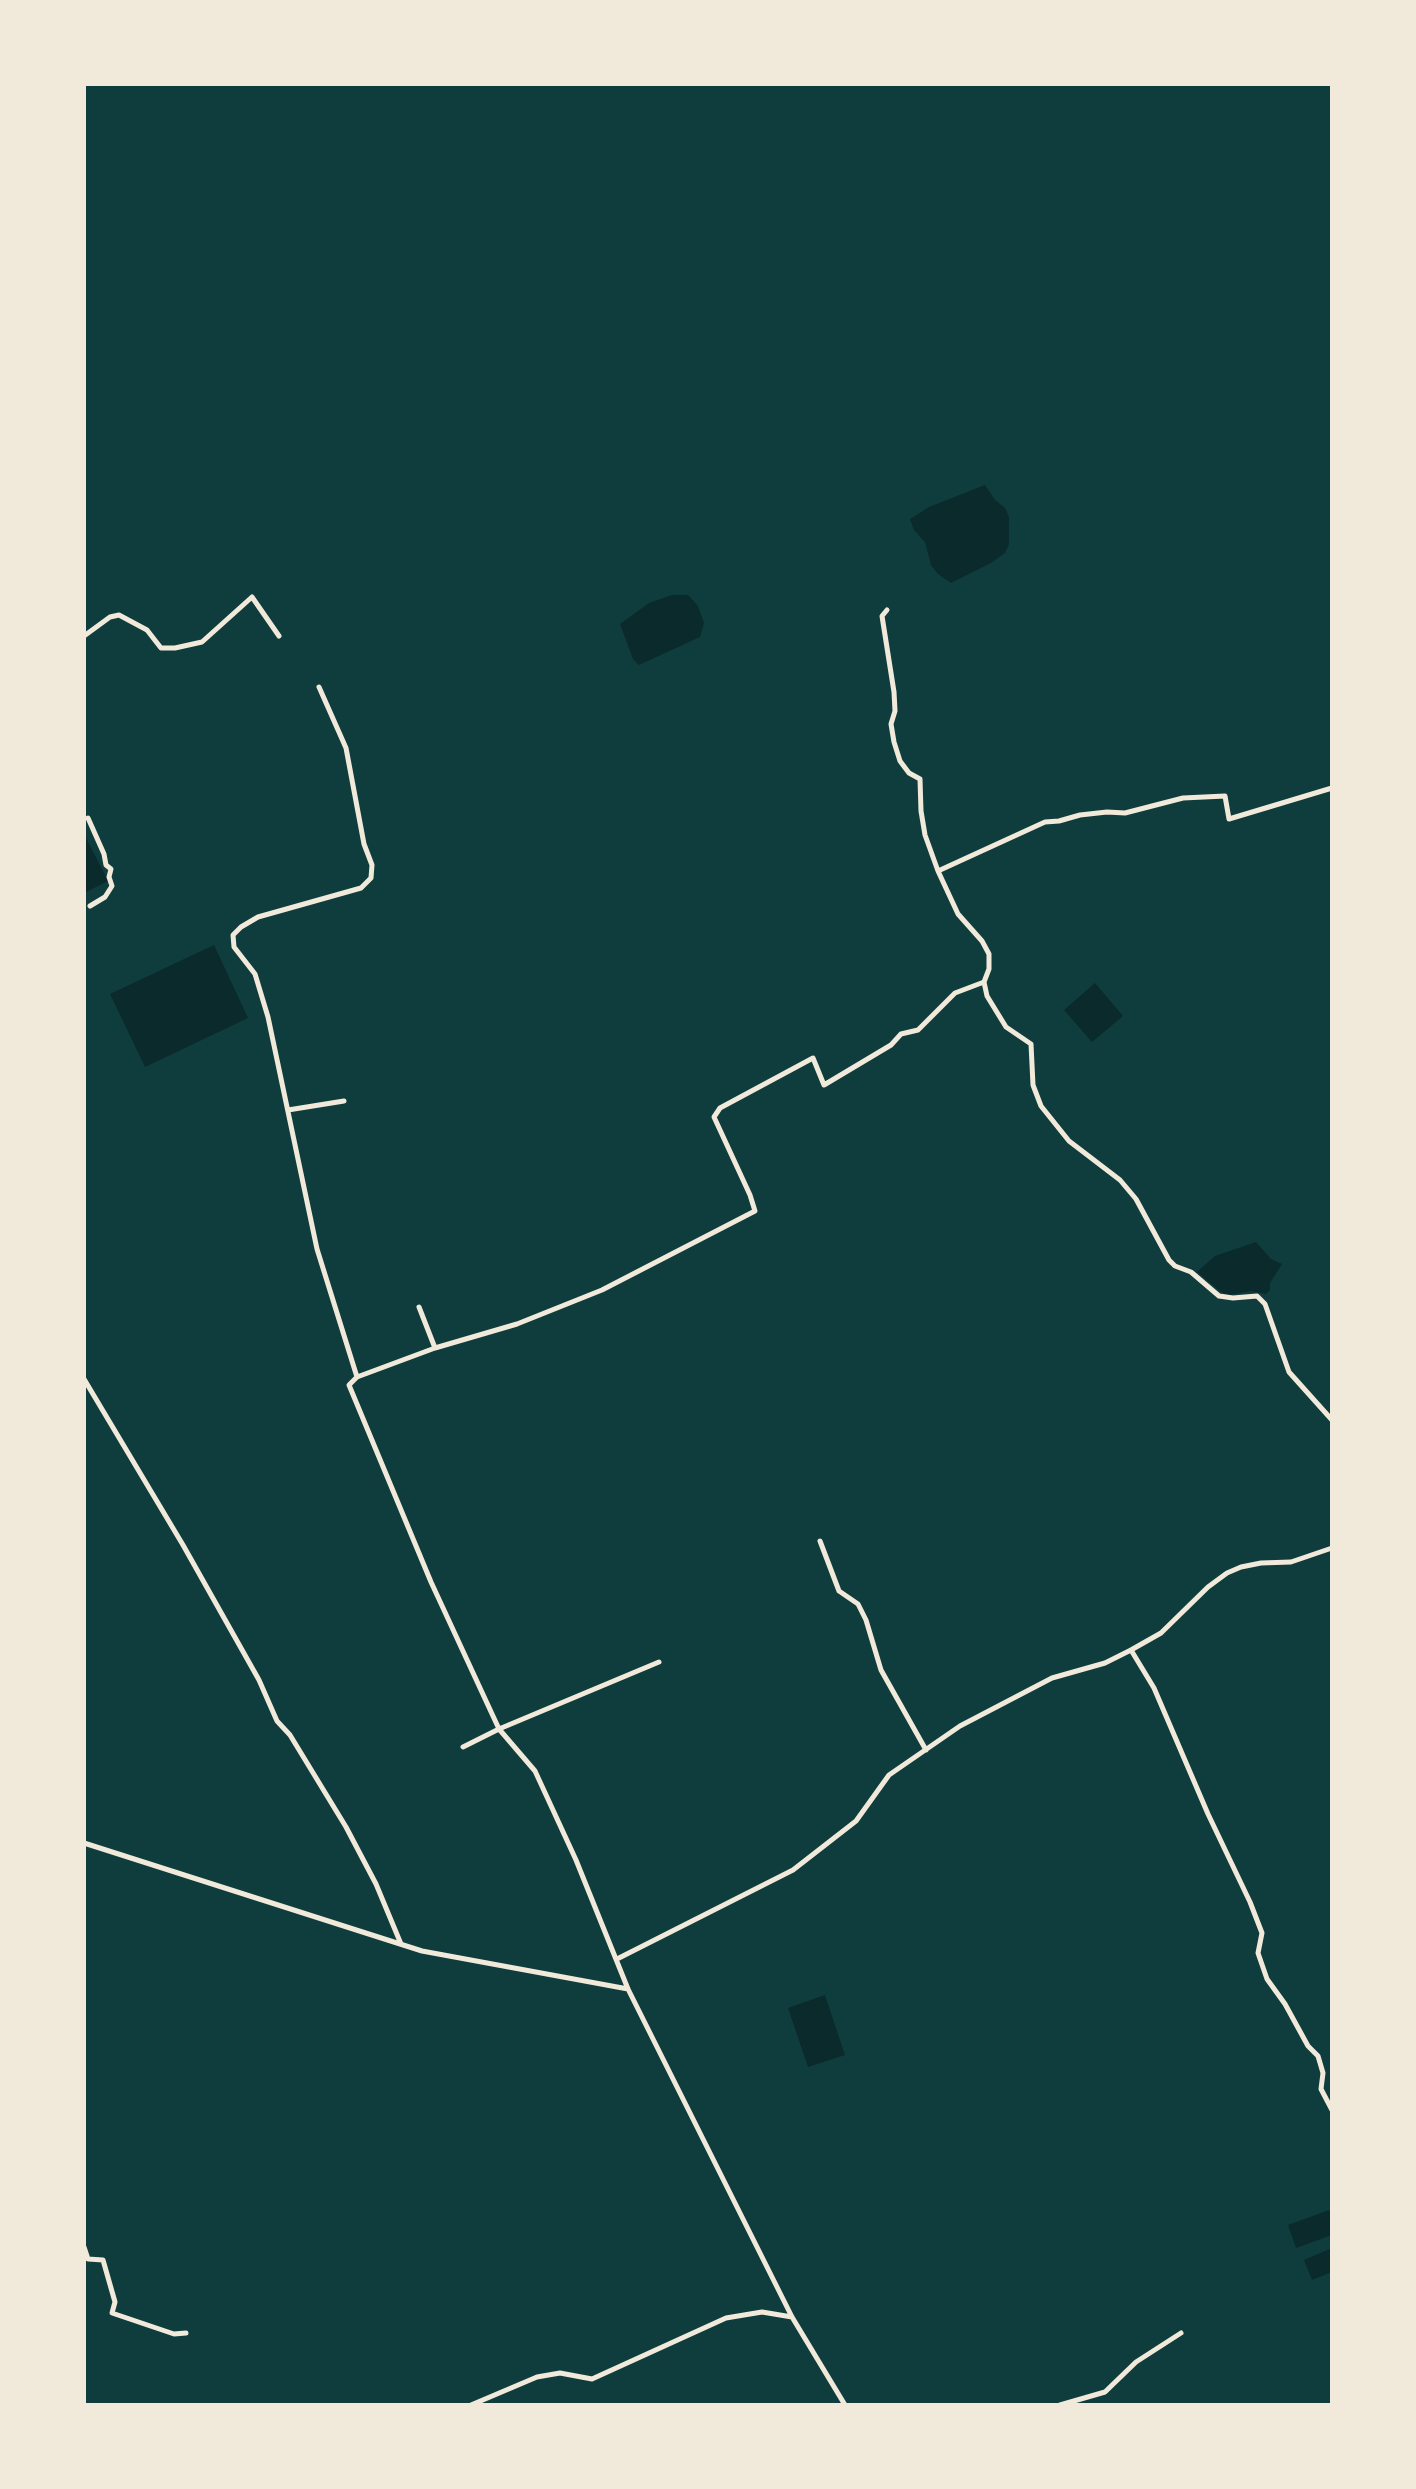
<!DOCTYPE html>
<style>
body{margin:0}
#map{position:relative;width:1416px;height:2489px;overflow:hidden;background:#0f3d3e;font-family:"PT Serif",serif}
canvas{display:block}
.frame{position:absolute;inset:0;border:86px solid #f1e9da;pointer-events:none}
</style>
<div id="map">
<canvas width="1416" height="2489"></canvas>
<div class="frame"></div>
</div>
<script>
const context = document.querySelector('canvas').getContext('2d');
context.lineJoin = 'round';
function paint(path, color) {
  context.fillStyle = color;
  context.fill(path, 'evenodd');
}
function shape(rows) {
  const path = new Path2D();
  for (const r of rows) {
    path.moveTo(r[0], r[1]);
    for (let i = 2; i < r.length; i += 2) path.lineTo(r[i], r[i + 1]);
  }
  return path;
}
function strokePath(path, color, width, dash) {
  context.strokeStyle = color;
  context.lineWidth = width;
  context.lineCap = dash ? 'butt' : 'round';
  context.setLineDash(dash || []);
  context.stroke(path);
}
paint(shape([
 [985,485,995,500,1005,508,1009,517,1009,544,1005,553,991,563,951,583,938,574,931,565,925,542,914,530,910,519,929,507],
 [672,595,688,595,698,606,704,623,700,637,639,665,633,659,620,624,649,603],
 [84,834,108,881,84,893],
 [214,945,248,1018,145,1067,110,994],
 [1095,983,1123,1016,1092,1042,1064,1010],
 [1256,1242,1271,1259,1282,1264,1270,1283,1270,1290,1266,1294,1251,1291,1229,1295,1221,1292,1197,1272,1215,1256],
 [825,1995,845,2055,808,2067,788,2008],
 [1329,2210,1332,2217,1332,2235,1296,2248,1288,2225],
 [1332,2248,1332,2272,1312,2280,1304,2260]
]), '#0a2a2b');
strokePath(shape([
 [887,610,882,616,894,692,895,711,891,724,894,742,900,761,909,773,920,779,921,811,925,835,938,871,958,914,982,941,989,954,989,969,984,982,987,996,1006,1027,1031,1044,1033,1085,1041,1106,1069,1141,1120,1180,1136,1199,1169,1260,1175,1266,1191,1272,1219,1296,1233,1298,1257,1296,1265,1304,1289,1372,1332,1420],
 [84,636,110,617,119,615,147,630,161,648,175,648,202,642,252,597,279,636],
 [319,687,346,748,364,844,372,865,371,878,361,888,258,917,241,927,233,935,234,947,255,974,268,1017,317,1249,357,1377],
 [88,818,104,854,106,865,111,869,109,877,112,886,105,897,90,906],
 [938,871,1045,822,1059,821,1080,815,1107,812,1125,813,1183,798,1225,796,1229,819,1332,788],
 [288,1110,344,1101],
 [419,1307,435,1348],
 [84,1379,183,1545,259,1680,277,1721,290,1735,346,1827,376,1884,401,1944],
 [820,1541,839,1591,858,1604,866,1620,881,1670,926,1750],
 [1131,1650,1154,1688,1208,1814,1250,1902,1262,1933,1258,1953,1267,1979,1285,2004,1308,2046,1318,2056,1323,2073,1321,2089,1332,2110],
 [463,1747,499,1729,659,1662],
 [84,1843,422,1951,628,1989],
 [617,1959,793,1870,856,1821,889,1775,960,1726,1052,1678,1105,1663,1131,1650,1161,1633,1208,1587,1227,1573,1241,1567,1261,1563,1291,1562,1332,1548],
 [84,2247,88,2259,103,2260,115,2302,112,2313,174,2334,186,2333],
 [471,2405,537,2377,560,2373,592,2379,726,2318,762,2312,792,2317],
 [845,2405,792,2317,628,1989,576,1860,535,1771,499,1729,431,1582,349,1385,357,1377,435,1348,517,1324,602,1290,755,1211,750,1195,714,1117,720,1108,813,1058,824,1085,891,1045,901,1034,918,1030,955,993,984,982],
 [1060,2405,1105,2392,1136,2362,1181,2333]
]), '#f1e9da', 5);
</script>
